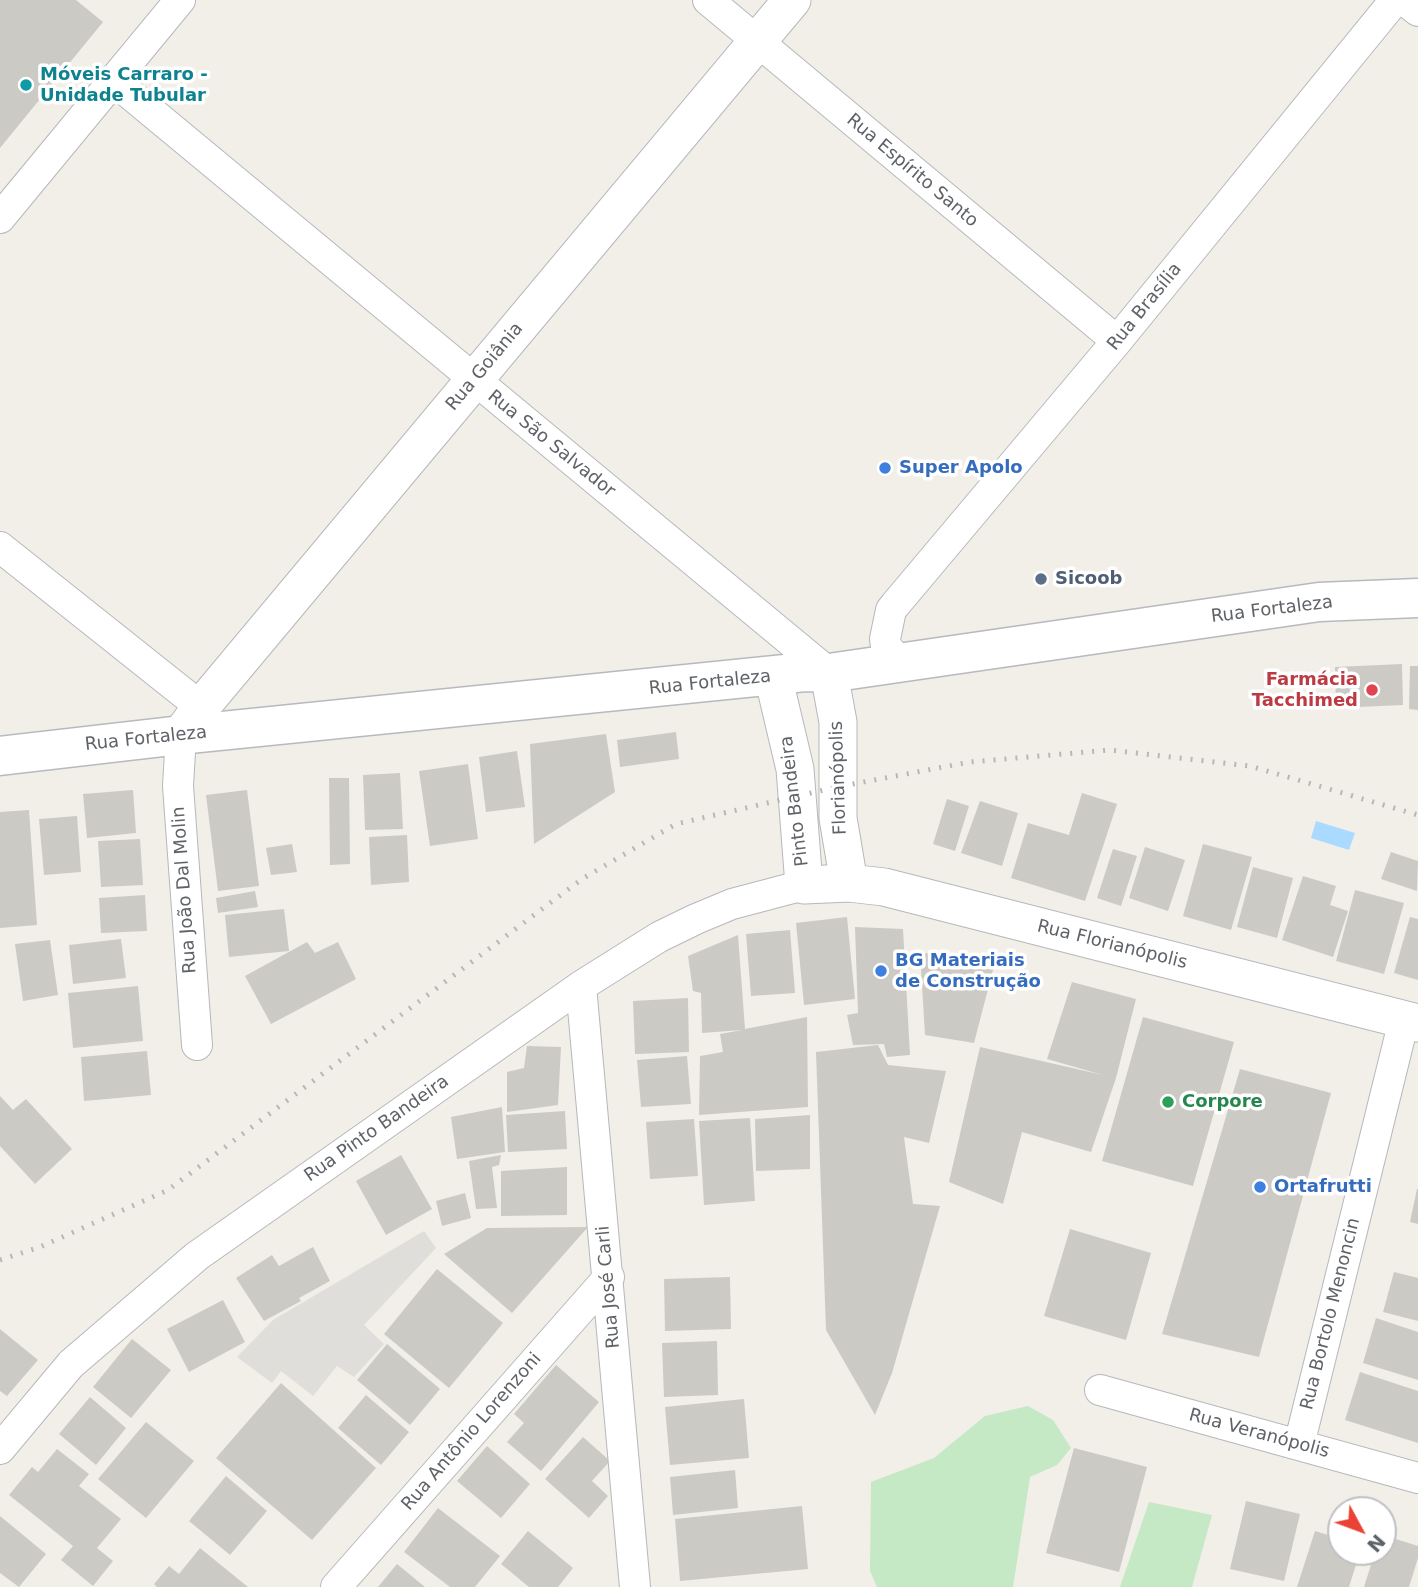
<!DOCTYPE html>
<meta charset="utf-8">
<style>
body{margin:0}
#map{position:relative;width:1418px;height:1587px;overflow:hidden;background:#f1efe8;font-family:"DejaVu Sans",sans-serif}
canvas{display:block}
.north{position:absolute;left:1327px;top:1496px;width:70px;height:70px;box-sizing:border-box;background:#fff;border:2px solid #bfc1c3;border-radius:50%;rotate:131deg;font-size:19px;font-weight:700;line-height:28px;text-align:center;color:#5f6368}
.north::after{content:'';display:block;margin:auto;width:24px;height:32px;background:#ea4335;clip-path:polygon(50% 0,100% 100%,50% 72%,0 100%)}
</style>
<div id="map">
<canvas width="1418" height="1587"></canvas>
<div class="north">N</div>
</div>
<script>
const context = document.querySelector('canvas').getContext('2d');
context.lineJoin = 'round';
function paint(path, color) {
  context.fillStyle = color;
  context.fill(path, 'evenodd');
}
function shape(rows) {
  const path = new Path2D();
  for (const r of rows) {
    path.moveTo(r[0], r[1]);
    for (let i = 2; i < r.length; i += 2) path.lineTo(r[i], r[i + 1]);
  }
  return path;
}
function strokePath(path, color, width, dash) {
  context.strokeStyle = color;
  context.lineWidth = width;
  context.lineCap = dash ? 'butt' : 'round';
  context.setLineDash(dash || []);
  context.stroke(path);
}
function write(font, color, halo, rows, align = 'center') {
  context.font = font + ' "DejaVu Sans",sans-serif';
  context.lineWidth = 7;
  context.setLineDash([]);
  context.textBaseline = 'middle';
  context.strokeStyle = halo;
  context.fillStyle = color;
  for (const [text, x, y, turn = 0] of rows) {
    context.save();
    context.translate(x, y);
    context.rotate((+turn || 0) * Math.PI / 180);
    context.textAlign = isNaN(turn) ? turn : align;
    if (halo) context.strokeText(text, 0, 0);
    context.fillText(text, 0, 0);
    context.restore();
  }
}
paint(shape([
 [424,1231,436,1248,364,1325,384,1344,354,1377,337,1366,313,1396,281,1371,272,1383,237,1357,273,1320]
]), '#e0deda');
paint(shape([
 [1028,1406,1053,1420,1071,1448,1057,1465,1030,1477,1013,1587,877,1587,870,1571,871,1482,934,1458,985,1416],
 [1149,1502,1212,1515,1192,1587,1120,1587]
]), '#c5e8c5');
paint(shape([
 [1316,821,1355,833,1349,850,1311,838]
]), '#aadaff');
paint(shape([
 [0,0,76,0,103,22,0,148],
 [1402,664,1403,705,1336,708,1335,667],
 [1410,666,1418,666,1418,710,1409,709],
 [676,732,679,759,620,767,617,740],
 [606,734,615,792,534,844,530,744],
 [517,751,525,807,486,812,479,757],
 [468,764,478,839,430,846,419,771],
 [400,773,403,829,365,830,363,775],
 [329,778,349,778,350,864,330,865],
 [133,790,136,833,87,838,83,794],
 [247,790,259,886,218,891,206,795],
 [1082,793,1117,804,1085,901,1011,878,1028,823,1069,835],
 [947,799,969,806,955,851,933,844],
 [980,801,1018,813,1002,866,961,853],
 [29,810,37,925,0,928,0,812],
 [77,816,81,872,44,875,39,819],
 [407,835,409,882,371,885,369,837],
 [140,839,143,885,101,887,98,841],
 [292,844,297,872,271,875,266,848],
 [1203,844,1252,857,1231,930,1183,916],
 [1145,847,1185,860,1168,911,1129,898],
 [1113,849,1137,856,1121,906,1097,898],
 [1391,852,1418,861,1417,891,1381,879],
 [1253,867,1293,878,1277,938,1237,927],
 [1303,876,1336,886,1330,905,1348,911,1333,957,1282,940],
 [1355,890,1404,903,1384,974,1336,961],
 [255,891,258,907,218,913,216,898],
 [145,895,147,931,101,933,99,898],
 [284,909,289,951,229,957,225,915],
 [847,917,855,999,804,1005,796,923],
 [1410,917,1418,919,1418,980,1394,973],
 [855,927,903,929,910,1055,887,1057,884,1044,853,1045,847,1015,858,1013],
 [790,930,795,993,751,996,746,934],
 [738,935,745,1029,807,1017,808,1107,699,1115,700,1056,723,1052,720,1034,742,1030,702,1033,701,993,693,991,688,956],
 [121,939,126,978,73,984,69,945],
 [50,940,58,995,23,1001,15,944],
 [307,942,315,953,338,942,356,979,271,1024,245,976],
 [920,952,994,966,974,1043,925,1035],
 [1072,982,1136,999,1116,1078,1091,1152,1022,1132,1003,1204,949,1182,980,1047,1103,1075,1047,1059],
 [138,986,143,1041,73,1048,68,993],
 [688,998,689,1052,635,1054,633,1001],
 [1143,1017,1234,1042,1193,1186,1102,1161],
 [878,1045,888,1065,946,1071,929,1143,904,1137,913,1204,940,1206,892,1373,875,1415,826,1330,816,1052],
 [527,1046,561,1047,558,1105,507,1112,507,1072,524,1068],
 [147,1051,151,1095,84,1101,81,1057],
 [687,1056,691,1104,641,1107,637,1060],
 [1240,1069,1331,1093,1259,1357,1162,1334],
 [0,1096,13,1110,26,1099,72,1149,35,1184,0,1146],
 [502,1107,505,1152,457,1159,451,1117],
 [565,1111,567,1149,508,1152,506,1115],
 [810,1115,810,1169,756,1171,755,1119],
 [750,1118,755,1201,704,1205,699,1121],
 [694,1119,698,1176,650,1179,646,1122],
 [401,1155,432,1209,386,1235,356,1181],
 [501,1155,499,1165,492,1167,497,1208,476,1209,469,1161],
 [567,1167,567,1215,501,1216,501,1171],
 [1417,1189,1418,1189,1418,1224,1410,1222],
 [465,1193,471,1218,442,1226,436,1201],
 [588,1227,512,1313,444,1254,487,1228],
 [1070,1229,1151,1253,1126,1340,1044,1316],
 [313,1247,330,1281,299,1298,301,1301,264,1321,236,1278,272,1255,279,1266],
 [437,1269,503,1323,449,1388,384,1334],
 [1394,1272,1418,1278,1418,1321,1383,1312],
 [730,1277,731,1329,665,1331,664,1279],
 [223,1300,245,1342,189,1372,167,1329],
 [1376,1318,1418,1332,1418,1380,1363,1363],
 [0,1329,38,1360,7,1396,0,1391],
 [132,1339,171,1370,131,1418,93,1387],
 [717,1341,718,1395,664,1397,662,1343],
 [387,1344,440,1389,410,1425,357,1380],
 [556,1365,599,1402,541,1471,507,1442,524,1423,514,1414],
 [1360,1372,1418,1391,1418,1443,1345,1420],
 [281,1383,376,1468,312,1540,216,1458],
 [366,1395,409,1432,381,1465,338,1428],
 [90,1397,126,1428,96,1465,59,1434],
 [744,1399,749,1458,670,1465,665,1407],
 [146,1422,194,1461,146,1518,98,1479],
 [583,1437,610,1461,592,1481,608,1496,589,1518,545,1479],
 [487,1446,530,1484,501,1518,457,1481],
 [1074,1448,1147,1467,1119,1572,1046,1553],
 [57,1449,89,1474,79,1486,121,1519,97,1548,113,1561,93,1586,61,1560,73,1546,9,1495,32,1467,38,1472],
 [735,1470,738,1508,673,1515,670,1477],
 [226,1476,267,1511,230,1555,189,1521],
 [1246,1501,1300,1514,1284,1581,1230,1569],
 [802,1506,808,1569,680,1581,675,1519],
 [438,1508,500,1556,475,1587,450,1587,404,1552],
 [0,1516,46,1554,19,1587,0,1573],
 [528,1531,573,1568,558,1587,529,1587,501,1564],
 [1315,1531,1341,1539,1341,1552,1360,1552,1349,1587,1297,1587],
 [1383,1535,1418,1546,1418,1558,1409,1587,1364,1587,1375,1552,1383,1552],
 [200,1548,248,1587,157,1587,154,1584,169,1566,179,1574],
 [397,1564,425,1587,378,1587]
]), '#cccac5');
const minor = shape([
 [708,0,1117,341],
 [1404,0,1418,11],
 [113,80,829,673],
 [0,218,180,0],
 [0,547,201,707],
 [899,662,886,646,885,639,891,610,895,605,1117,341,1395,0],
 [181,735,178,786,197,1045],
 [581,986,635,1587],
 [1100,1390,1418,1478],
 [1299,1445,1404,1020],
 [0,1449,71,1364,197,1256,581,986,659,937,696,919,732,904,804,885],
 [336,1587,609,1277]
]);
const tertiary = shape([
 [829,673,838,722,838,818,849,883],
 [773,676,795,769,804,885,849,883,884,887,1418,1023],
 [181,735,201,707,792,0]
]);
const secondary = shape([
 [0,756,181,735,805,672,829,673,1319,602,1418,598]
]);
strokePath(minor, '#b5b8bc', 32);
strokePath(tertiary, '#b5b8bc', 39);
strokePath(secondary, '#b6babf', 41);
strokePath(minor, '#fff', 30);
strokePath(tertiary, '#fff', 37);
strokePath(secondary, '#fff', 38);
strokePath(shape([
 [0,1260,40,1247,168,1190,582,879,676,824,837,787,970,762,1110,750,1250,766,1418,815]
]), '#b6b7b8', 5, [2, 9]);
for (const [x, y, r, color] of [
 [26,85,7,"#0f9aa8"],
 [885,468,7,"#3f7fe0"],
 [1041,579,7,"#5c6f8a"],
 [1372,690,7,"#e0444e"],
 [881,971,7,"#3f7fe0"],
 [1168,1102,7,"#2e9e5b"],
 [1260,1187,7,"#3f7fe0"]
]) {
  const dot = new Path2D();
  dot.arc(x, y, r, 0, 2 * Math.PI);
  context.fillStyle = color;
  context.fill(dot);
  strokePath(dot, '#fff', 2.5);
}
write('bold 18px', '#0d838f', '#fff', [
 ["Móveis Carraro -",40,75],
 ["Unidade Tubular",40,96]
], 'left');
write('18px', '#5f6368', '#fff', [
 ["Rua Espírito Santo",912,171,40],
 ["Rua Brasília",1145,307,-51],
 ["Rua Goiânia",485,367,-50],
 ["Rua São Salvador",551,444,39],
 ["Rua Fortaleza",1272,610,-7],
 ["Rua Fortaleza",710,683,-6],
 ["Rua Fortaleza",146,739,-6],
 ["Florianópolis",839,778,-92],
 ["Pinto Bandeira",795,801,-97],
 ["Rua João Dal Molin",185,890,-94],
 ["Rua Florianópolis",1112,945,14],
 ["Rua Pinto Bandeira",377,1129,-35],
 ["Rua José Carli",609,1287,-95],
 ["Rua Bortolo Menoncin",1331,1314,-76],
 ["Rua Antônio Lorenzoni",472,1432,-49],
 ["Rua Veranópolis",1259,1434,15]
]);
write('bold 18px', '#366cbe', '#fff', [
 ["Super Apolo",899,468],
 ["BG Materiais",895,961],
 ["de Construção",895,982],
 ["Ortafrutti",1274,1187]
], 'left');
write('bold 18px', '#4e5e75', '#fff', [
 ["Sicoob",1055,579]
], 'left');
write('bold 18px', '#be3a42', '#fff', [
 ["Farmácia",1358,680],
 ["Tacchimed",1358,701]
], 'right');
write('bold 18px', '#27864d', '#fff', [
 ["Corpore",1182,1102]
], 'left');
</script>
